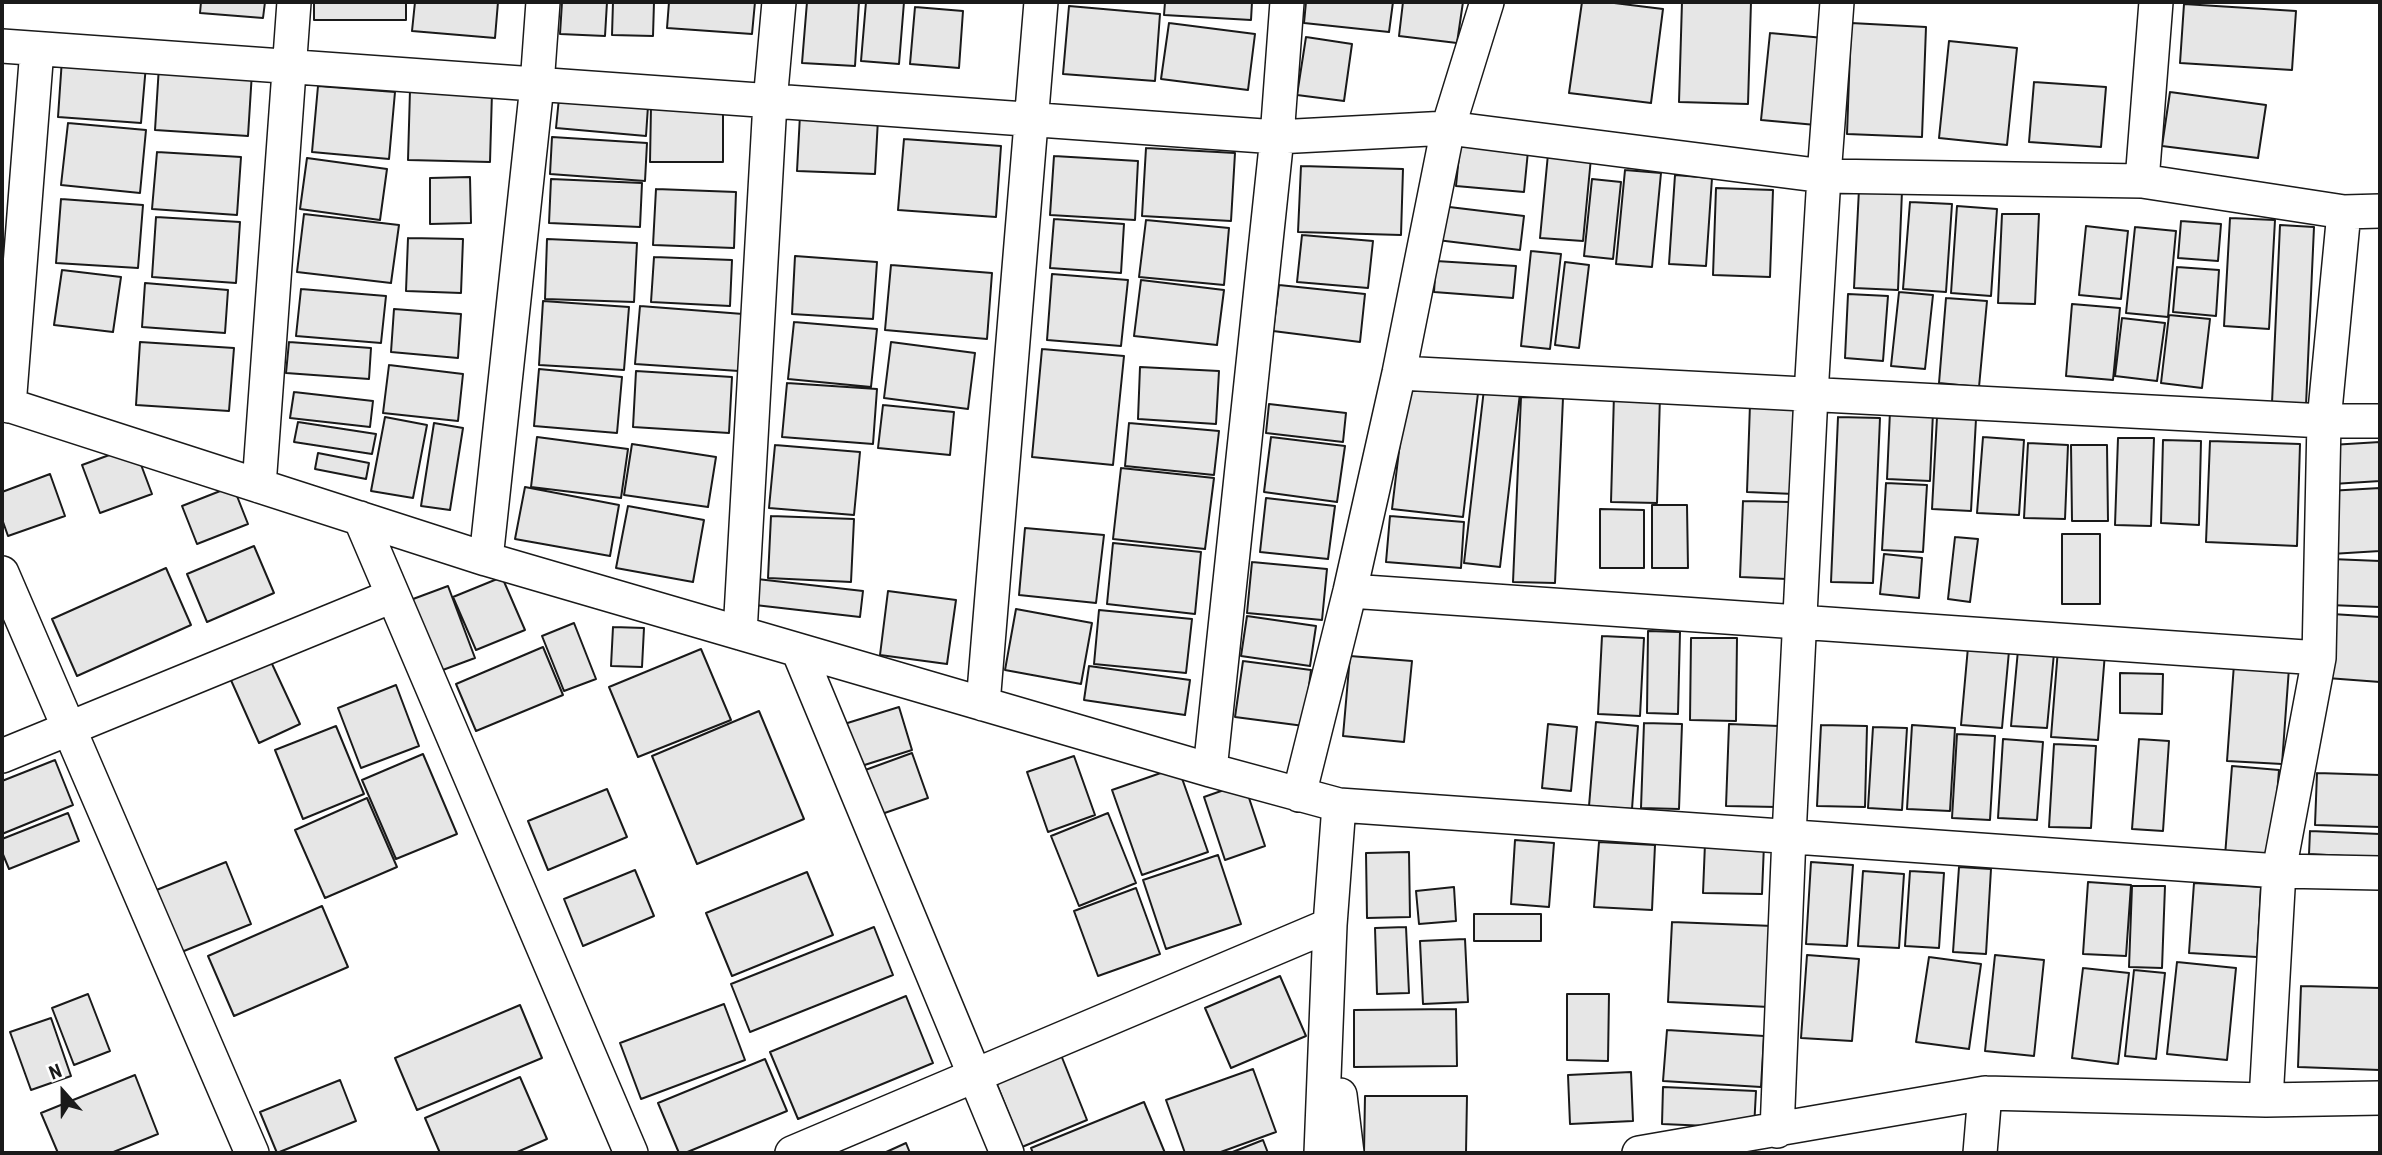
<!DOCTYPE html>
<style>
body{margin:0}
#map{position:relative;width:2382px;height:1155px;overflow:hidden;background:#fff;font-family:"Roboto Condensed",sans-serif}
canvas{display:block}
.frame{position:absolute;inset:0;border:4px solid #1a1a1a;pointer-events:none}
.north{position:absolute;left:28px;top:1057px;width:70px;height:70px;-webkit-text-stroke:5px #fff;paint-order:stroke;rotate:339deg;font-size:19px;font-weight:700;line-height:28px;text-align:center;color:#1a1a1a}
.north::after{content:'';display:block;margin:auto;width:24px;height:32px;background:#1a1a1a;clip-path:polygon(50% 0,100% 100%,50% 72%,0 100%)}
</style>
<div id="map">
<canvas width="2382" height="1155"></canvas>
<div class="frame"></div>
<div class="north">N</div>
</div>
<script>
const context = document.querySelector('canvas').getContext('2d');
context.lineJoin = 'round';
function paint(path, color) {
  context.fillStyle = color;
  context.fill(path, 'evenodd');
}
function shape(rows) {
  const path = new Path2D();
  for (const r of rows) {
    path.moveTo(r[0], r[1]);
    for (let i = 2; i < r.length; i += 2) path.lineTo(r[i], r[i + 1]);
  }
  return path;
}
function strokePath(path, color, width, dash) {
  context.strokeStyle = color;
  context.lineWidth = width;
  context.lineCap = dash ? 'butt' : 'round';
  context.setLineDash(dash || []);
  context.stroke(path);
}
const building = shape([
 [201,2,265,2,263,18,200,13,201,2],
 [314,2,406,2,406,20,314,20,314,2],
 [415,2,498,2,495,38,412,31,415,2],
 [562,2,607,2,605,36,560,34,562,2],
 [613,2,654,2,653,36,612,35,613,2],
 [669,2,755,2,752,34,667,28,669,2],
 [807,2,859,2,855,66,802,63,807,2],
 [866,2,904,2,899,64,861,61,866,2],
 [1165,2,1252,2,1251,20,1164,15,1165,2],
 [1306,2,1393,2,1389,32,1304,23,1306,2],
 [1403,2,1463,2,1457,43,1399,36,1403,2],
 [1582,2,1606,2,1663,9,1651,103,1569,93,1582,2],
 [1682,2,1751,2,1748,104,1679,102,1682,2],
 [2184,4,2296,11,2292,70,2180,63,2184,4],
 [1069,6,1160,14,1155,81,1063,74,1069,6],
 [915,7,963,11,959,68,910,64,915,7],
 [1169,23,1255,34,1248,90,1161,79,1169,23],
 [1851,23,1926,27,1922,137,1847,134,1851,23],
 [1770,33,1824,38,1816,125,1761,120,1770,33],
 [1306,37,1352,44,1344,101,1297,95,1306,37],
 [1949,41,2017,48,2007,145,1939,138,1949,41],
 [62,59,146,65,141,123,58,117,62,59],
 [159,66,252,72,248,136,155,130,159,66],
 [2034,82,2106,87,2101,147,2029,142,2034,82],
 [318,86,395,92,389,159,312,152,318,86],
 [410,90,492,92,490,162,408,160,410,90],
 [2170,92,2266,105,2258,158,2162,146,2170,92],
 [559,98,648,106,646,136,556,128,559,98],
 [723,105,723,162,650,162,651,106,723,105],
 [800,115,878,119,875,174,797,171,800,115],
 [68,123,146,130,140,193,61,185,68,123],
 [552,137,647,143,645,181,550,174,552,137],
 [904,139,1001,146,996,217,898,210,904,139],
 [1460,145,1528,151,1524,192,1456,186,1460,145],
 [1146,148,1235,153,1231,221,1142,216,1146,148],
 [157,152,241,157,237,215,152,209,157,152],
 [1548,154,1591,158,1583,241,1540,238,1548,154],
 [1054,156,1138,161,1135,220,1050,215,1054,156],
 [307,158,387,169,380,220,300,209,307,158],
 [1301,166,1403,169,1401,235,1298,232,1301,166],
 [1625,170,1661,173,1652,267,1616,264,1625,170],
 [1675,175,1712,178,1706,266,1669,264,1675,175],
 [470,177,471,223,430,224,430,178,470,177],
 [551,179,642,183,640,227,549,223,551,179],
 [1592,179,1621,182,1613,259,1584,256,1592,179],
 [1716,188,1773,190,1770,277,1713,275,1716,188],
 [656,189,736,192,734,248,653,245,656,189],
 [1859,189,1902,191,1898,290,1854,288,1859,189],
 [61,199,143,205,138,268,56,263,61,199],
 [1910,202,1952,204,1946,292,1903,289,1910,202],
 [1441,206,1524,216,1520,250,1437,240,1441,206],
 [1957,206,1997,209,1991,296,1951,293,1957,206],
 [304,214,399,225,391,283,297,272,304,214],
 [2002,214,2039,214,2035,304,1998,303,2002,214],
 [156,217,240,222,236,283,152,277,156,217],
 [2230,218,2275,220,2269,329,2224,326,2230,218],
 [1054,219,1124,224,1121,273,1050,268,1054,219],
 [1146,220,1229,228,1224,285,1139,277,1146,220],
 [2181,221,2221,224,2218,261,2178,258,2181,221],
 [2280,225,2314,227,2306,405,2272,403,2280,225],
 [2086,226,2128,231,2121,299,2079,295,2086,226],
 [2135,227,2176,231,2168,317,2126,313,2135,227],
 [1302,235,1373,241,1368,288,1297,282,1302,235],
 [408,238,463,239,461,293,406,291,408,238],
 [547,239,637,243,634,302,545,299,547,239],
 [1531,251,1561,254,1550,349,1521,346,1531,251],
 [795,256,877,262,873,319,792,314,795,256],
 [654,257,732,260,730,306,651,302,654,257],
 [1436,261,1516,266,1513,298,1434,292,1436,261],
 [1565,262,1589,265,1579,348,1555,345,1565,262],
 [891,265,992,273,987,339,885,330,891,265],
 [2177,267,2219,270,2216,316,2173,312,2177,267],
 [62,270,121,277,113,332,54,325,62,270],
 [1052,274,1128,280,1121,346,1047,340,1052,274],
 [1141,280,1224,290,1217,345,1134,336,1141,280],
 [145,283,228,290,225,333,142,327,145,283],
 [1279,285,1365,294,1360,342,1273,331,1279,285],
 [301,289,386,296,381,343,296,336,301,289],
 [1899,292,1933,295,1925,369,1891,366,1899,292],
 [1848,294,1888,296,1883,361,1845,358,1848,294],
 [1946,298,1987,301,1979,387,1939,383,1946,298],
 [543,301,629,307,624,370,539,365,543,301],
 [2072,304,2120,308,2113,380,2066,376,2072,304],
 [640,306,743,314,739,371,635,364,640,306],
 [394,309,461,314,458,358,391,352,394,309],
 [2169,315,2210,319,2202,388,2161,383,2169,315],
 [2122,318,2165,323,2157,381,2115,376,2122,318],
 [794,322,877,329,871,387,788,379,794,322],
 [140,342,234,348,229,411,136,405,140,342],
 [289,342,371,348,369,379,286,373,289,342],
 [891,342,975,353,968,409,884,398,891,342],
 [1042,349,1124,356,1113,465,1032,457,1042,349],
 [389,365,463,374,458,421,383,413,389,365],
 [1140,367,1219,371,1216,424,1138,419,1140,367],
 [539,369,622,377,617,433,534,426,539,369],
 [636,371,732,377,729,433,633,427,636,371],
 [1408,376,1479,385,1463,517,1392,509,1408,376],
 [787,383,877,389,873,444,782,437,787,383],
 [1484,389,1520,393,1500,567,1464,563,1484,389],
 [294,392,373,401,370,427,290,418,294,392],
 [1614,394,1660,395,1657,503,1611,502,1614,394],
 [1521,397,1563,398,1555,583,1513,582,1521,397],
 [1269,404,1346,413,1343,442,1266,433,1269,404],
 [1750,404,1798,406,1794,494,1747,492,1750,404],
 [883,405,954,412,950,455,878,448,883,405],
 [1890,411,1933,412,1930,481,1887,479,1890,411],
 [385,417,427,425,413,498,371,491,385,417],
 [1838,417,1880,418,1873,583,1831,582,1838,417],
 [1937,417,1976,419,1971,511,1932,509,1937,417],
 [298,422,376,434,372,454,294,442,298,422],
 [434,423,463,428,450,510,421,506,434,423],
 [1129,423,1219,431,1214,475,1125,466,1129,423],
 [537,437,628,449,621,498,531,487,537,437],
 [1271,437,1345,446,1337,502,1264,492,1271,437],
 [1983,437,2024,440,2019,515,1977,513,1983,437],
 [2118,438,2154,438,2151,526,2115,525,2118,438],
 [2163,440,2201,441,2199,525,2161,523,2163,440],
 [2210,441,2300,444,2297,546,2206,542,2210,441],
 [2380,442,2380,481,2333,484,2331,445,2380,442],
 [2028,443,2068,445,2065,519,2024,518,2028,443],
 [632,444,716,457,708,507,624,495,632,444],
 [775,445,860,452,854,515,769,508,775,445],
 [2071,445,2107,445,2108,521,2072,521,2071,445],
 [134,446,152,494,100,513,82,465,134,446],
 [318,453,369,463,366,479,315,469,318,453],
 [1121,468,1214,478,1205,549,1113,539,1121,468],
 [50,474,65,516,8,536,2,519,2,492,50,474],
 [1886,483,1927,485,1923,552,1882,550,1886,483],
 [233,486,248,524,197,544,182,506,233,486],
 [525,487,619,505,610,556,515,539,525,487],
 [2380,488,2380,551,2331,554,2328,491,2380,488],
 [1266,498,1335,506,1328,559,1260,552,1266,498],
 [1743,501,1790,502,1787,579,1740,577,1743,501],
 [1652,505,1687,505,1688,568,1652,568,1652,505],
 [628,506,704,520,693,582,616,568,628,506],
 [1600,509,1644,510,1644,568,1600,568,1600,509],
 [771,516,854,519,851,582,768,578,771,516],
 [1390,516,1464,522,1461,568,1386,562,1390,516],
 [1025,528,1104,535,1096,603,1019,595,1025,528],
 [2062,534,2100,534,2100,604,2062,604,2062,534],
 [1955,537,1978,539,1970,602,1948,599,1955,537],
 [1113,543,1201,552,1195,614,1107,604,1113,543],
 [254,546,274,593,207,622,187,574,254,546],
 [1884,554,1922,558,1919,598,1880,594,1884,554],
 [2331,559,2380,561,2380,607,2329,605,2331,559],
 [1252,562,1327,569,1322,620,1247,613,1252,562],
 [166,568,191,625,77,676,52,619,166,568],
 [502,577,525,630,476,650,453,597,502,577],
 [757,579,863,591,860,617,755,605,757,579],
 [448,586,475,658,432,674,405,602,448,586],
 [888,591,956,600,947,664,880,655,888,591],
 [1016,609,1092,623,1081,684,1005,670,1016,609],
 [1099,610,1192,619,1186,673,1094,664,1099,610],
 [2332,614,2380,617,2380,682,2327,678,2332,614],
 [1247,616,1316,626,1310,666,1241,656,1247,616],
 [574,623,596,679,564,691,542,636,574,623],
 [613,627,644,628,642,667,611,666,613,627],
 [1648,631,1680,632,1678,714,1647,713,1648,631],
 [1602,636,1644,638,1640,716,1598,714,1602,636],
 [1691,638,1737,638,1736,721,1690,720,1691,638],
 [543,647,563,695,476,731,456,684,543,647],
 [1968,647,2009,651,2002,728,1961,725,1968,647],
 [701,649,731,720,638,757,609,687,701,649],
 [2058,649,2105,653,2098,740,2051,737,2058,649],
 [2018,650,2054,653,2047,728,2011,726,2018,650],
 [266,651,300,724,259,743,226,669,266,651],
 [1350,656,1412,661,1404,742,1343,736,1350,656],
 [1243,661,1311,670,1304,726,1235,717,1243,661],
 [2234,664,2289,668,2282,764,2227,761,2234,664],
 [1089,666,1190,680,1185,715,1084,700,1089,666],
 [2120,673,2163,674,2162,714,2120,713,2120,673],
 [396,685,419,746,361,768,338,708,396,685],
 [899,707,912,750,855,768,841,725,899,707],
 [759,711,804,819,697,864,652,756,759,711],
 [1596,722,1638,726,1632,809,1589,806,1596,722],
 [1644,723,1682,724,1679,809,1641,808,1644,723],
 [1548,724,1577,727,1571,791,1542,788,1548,724],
 [1729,724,1779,726,1777,807,1726,806,1729,724],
 [1821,725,1867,726,1865,807,1817,806,1821,725],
 [1912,725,1955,728,1950,811,1907,809,1912,725],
 [336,726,364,794,303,819,275,750,336,726],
 [1873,727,1907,728,1902,810,1868,808,1873,727],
 [1957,734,1995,736,1990,820,1952,818,1957,734],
 [2003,739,2043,742,2037,820,1998,818,2003,739],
 [2139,739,2169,741,2163,831,2132,829,2139,739],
 [2054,744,2096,746,2091,828,2049,827,2054,744],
 [912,753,928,798,873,817,857,773,912,753],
 [423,754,457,834,396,859,362,780,423,754],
 [1074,756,1095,815,1048,832,1027,772,1074,756],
 [55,760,73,805,2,834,2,781,55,760],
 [2232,766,2279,770,2272,860,2225,856,2232,766],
 [1178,767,1208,852,1142,875,1112,790,1178,767],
 [2317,773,2380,775,2380,827,2315,825,2317,773],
 [1244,783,1265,846,1225,860,1204,797,1244,783],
 [607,789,627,837,548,870,528,821,607,789],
 [367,798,397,867,325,898,295,830,367,798],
 [68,813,79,841,9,869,2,852,2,839,68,813],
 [1108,813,1136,883,1079,906,1051,836,1108,813],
 [2310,831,2380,834,2380,858,2309,854,2310,831],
 [1515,840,1554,843,1549,907,1511,904,1515,840],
 [1599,842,1655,845,1652,910,1594,907,1599,842],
 [1705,843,1764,844,1762,894,1703,893,1705,843],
 [1409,852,1410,917,1367,918,1366,853,1409,852],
 [1218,855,1241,924,1166,949,1143,880,1218,855],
 [226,862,251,924,179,953,154,891,226,862],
 [1811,862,1853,865,1847,946,1806,944,1811,862],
 [1959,867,1991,869,1986,954,1953,952,1959,867],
 [635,870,654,916,583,946,564,899,635,870],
 [1863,871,1904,874,1899,948,1858,946,1863,871],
 [1910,871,1944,873,1939,948,1905,946,1910,871],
 [807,872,833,935,732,976,706,913,807,872],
 [2088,882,2131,885,2126,956,2083,954,2088,882],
 [2194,883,2261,887,2257,957,2189,953,2194,883],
 [2132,886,2165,886,2162,968,2129,967,2132,886],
 [1454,887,1456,921,1419,924,1416,891,1454,887],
 [1136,888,1160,954,1098,976,1074,911,1136,888],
 [322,906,348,967,234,1016,208,956,322,906],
 [1474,914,1541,914,1541,941,1474,941,1474,914],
 [1672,922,1773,926,1769,1007,1668,1002,1672,922],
 [874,927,893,975,750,1032,731,984,874,927],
 [1406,927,1409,993,1377,994,1375,928,1406,927],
 [1465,939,1468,1002,1423,1004,1420,941,1465,939],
 [1807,955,1859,959,1852,1041,1801,1038,1807,955],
 [1995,955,2044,960,2034,1056,1985,1051,1995,955],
 [1929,957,1981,964,1969,1049,1916,1042,1929,957],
 [2177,962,2236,968,2227,1060,2167,1054,2177,962],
 [2083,968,2129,973,2118,1064,2072,1058,2083,968],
 [2134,970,2165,973,2156,1059,2125,1056,2134,970],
 [1280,976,1306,1036,1231,1068,1205,1008,1280,976],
 [2301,986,2380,988,2380,1070,2298,1067,2301,986],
 [88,994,110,1051,74,1065,52,1008,88,994],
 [1567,994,1609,994,1608,1061,1567,1060,1567,994],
 [906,996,933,1063,798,1119,770,1052,906,996],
 [724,1004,745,1060,641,1099,620,1043,724,1004],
 [520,1005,542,1058,417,1110,395,1058,520,1005],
 [1456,1009,1457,1066,1354,1067,1354,1010,1456,1009],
 [51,1018,71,1076,31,1090,10,1032,51,1018],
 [1667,1030,1764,1036,1761,1087,1663,1081,1667,1030],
 [1059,1050,1087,1120,1022,1147,994,1077,1059,1050],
 [765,1059,787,1111,685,1153,679,1153,658,1103,765,1059],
 [1253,1069,1276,1132,1218,1153,1185,1153,1166,1100,1253,1069],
 [1631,1072,1633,1121,1570,1124,1568,1075,1631,1072],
 [135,1075,158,1134,111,1153,58,1153,41,1113,135,1075],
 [520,1077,547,1139,515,1153,440,1153,425,1118,520,1077],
 [340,1080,356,1121,277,1153,260,1112,340,1080],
 [1663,1087,1756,1091,1754,1128,1662,1124,1663,1087],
 [1365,1096,1467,1096,1466,1153,1364,1153,1365,1096],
 [1144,1102,1165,1153,1033,1153,1031,1148,1144,1102],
 [1263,1140,1268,1153,1230,1153,1263,1140],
 [906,1143,910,1153,884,1153,906,1143]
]);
paint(building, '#e6e6e6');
strokePath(building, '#1a1a1a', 2);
const street = shape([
 [2,46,1277,137,1448,128,1824,176,2142,181,2344,212,2380,211],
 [2142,181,2156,2],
 [1399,373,2324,421,2380,421],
 [2,403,486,559,1210,770,1339,805,2279,871,2380,873],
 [9,406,37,49],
 [259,486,294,2],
 [360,518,631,1153],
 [486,559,537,85,543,2],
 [2,573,252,1153],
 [1350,591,2319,658],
 [740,633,770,102,779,2],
 [798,650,1007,1153],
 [983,704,1041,2],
 [2,756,392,596],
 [1210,770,1277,137,1287,2],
 [1299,795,1350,591,1399,373,1448,128,1487,2],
 [1340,1095,1347,1153],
 [2266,1100,2279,871,2319,658,2324,421,2344,212],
 [1777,1131,1789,836,1811,395,1824,176,1837,2],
 [792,1153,1330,925],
 [1321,1153,1330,925,1339,805],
 [1639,1153,1985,1093,2266,1100,2380,1098],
 [1980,1153,1985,1093]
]);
strokePath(street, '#1a1a1a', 36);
strokePath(street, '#fff', 33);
</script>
